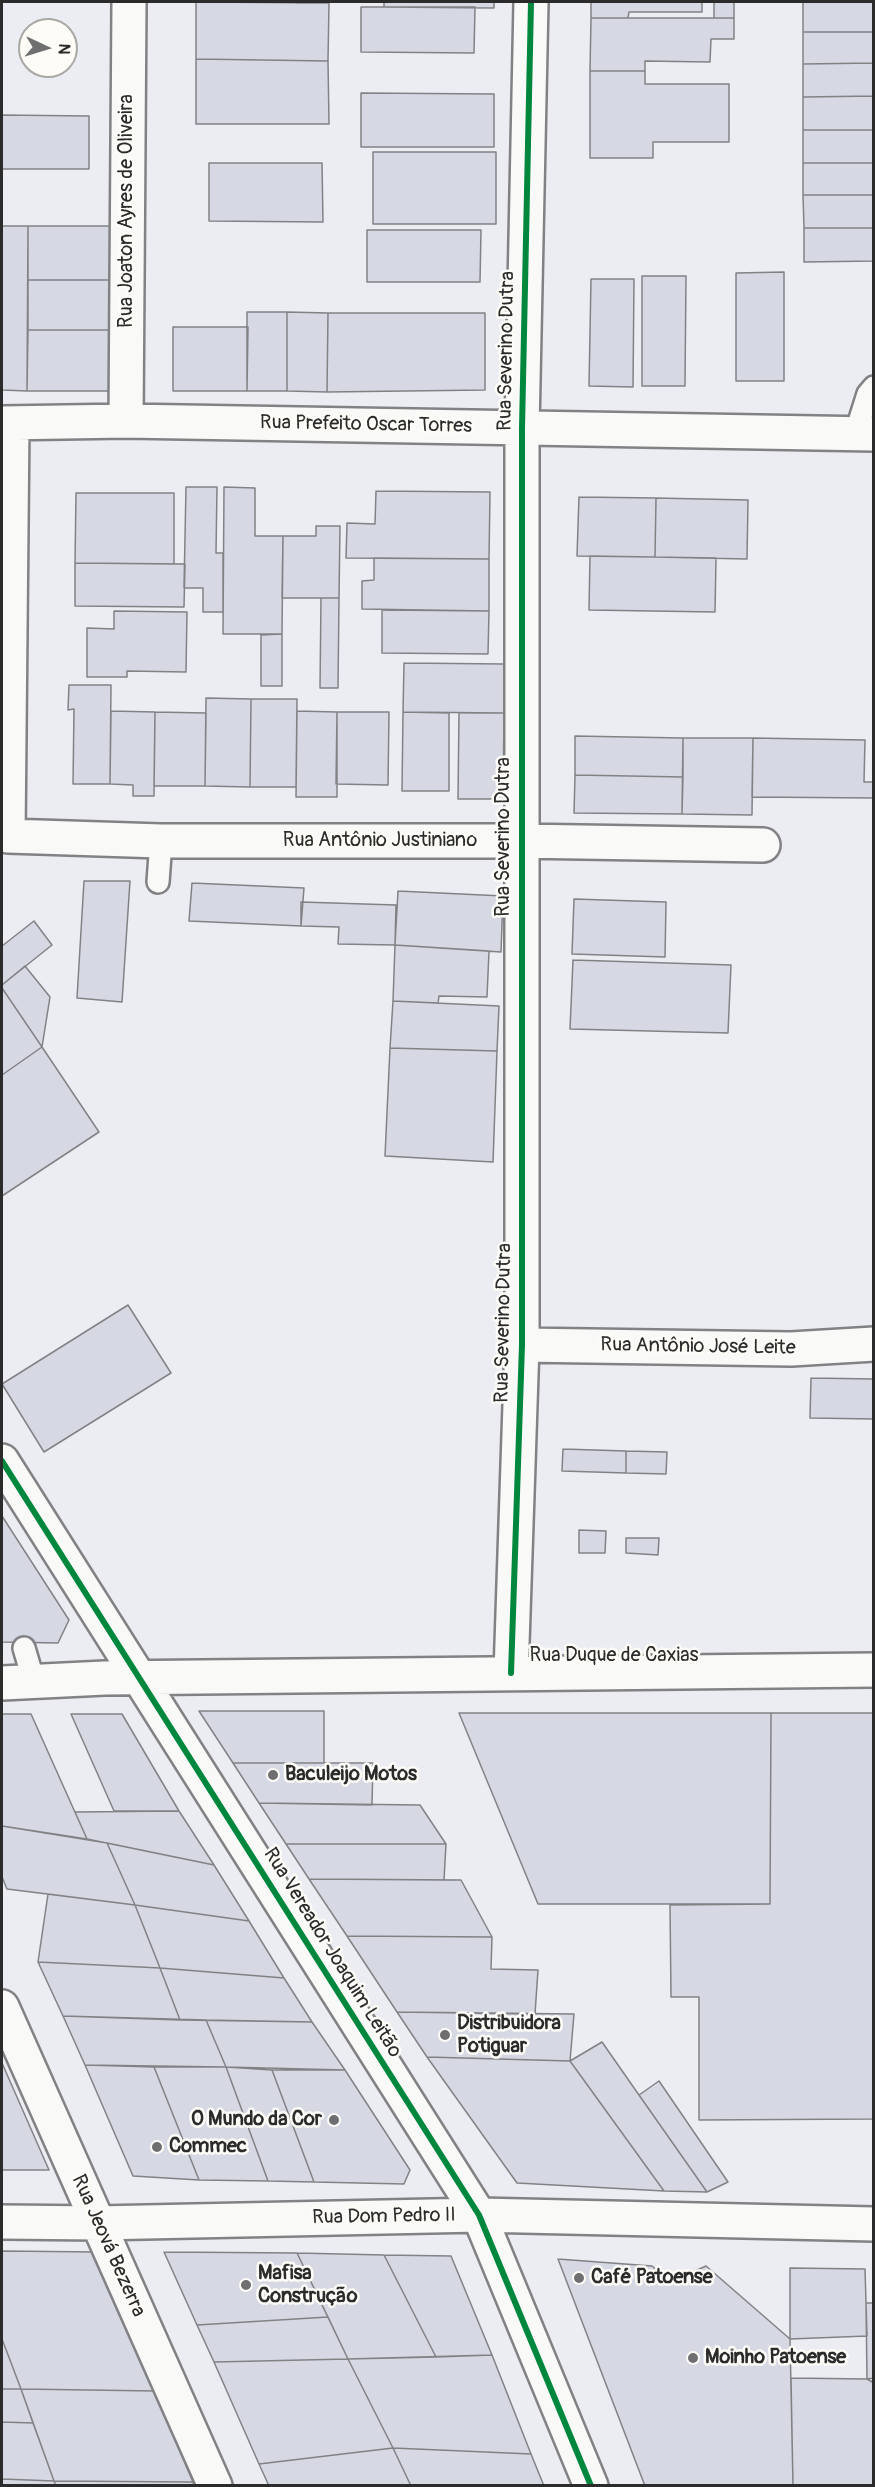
<!DOCTYPE html>
<meta charset="utf-8">
<style>
body{margin:0}
#map{position:relative;width:875px;height:2487px;overflow:hidden;background:#ecedf2;font-family:Pangolin,sans-serif}
canvas{display:block}
.frame{position:absolute;inset:0;border:3px solid #2b2b2b;pointer-events:none}
.north{position:absolute;left:18px;top:18px;width:60px;height:60px;box-sizing:border-box;background:#fdfcf7;border:2px solid #a9a8a5;border-radius:50%;rotate:94deg;font-size:16px;font-weight:700;line-height:24px;text-align:center;color:#2b2b2b}
.north::after{content:'';display:block;margin:auto;width:21px;height:27px;background:#6f6f71;clip-path:polygon(50% 0,100% 100%,50% 72%,0 100%)}
</style>
<div id="map">
<canvas width="875" height="2487"></canvas>
<div class="frame"></div>
<div class="north">N</div>
</div>
<script>
const context = document.querySelector('canvas').getContext('2d');
context.lineJoin = 'round';
function paint(path, color) {
  context.fillStyle = color;
  context.fill(path, 'evenodd');
}
function shape(rows) {
  const path = new Path2D();
  for (const r of rows) {
    path.moveTo(r[0], r[1]);
    for (let i = 2; i < r.length; i += 2) path.lineTo(r[i], r[i + 1]);
  }
  return path;
}
function strokePath(path, color, width, dash) {
  context.strokeStyle = color;
  context.lineWidth = width;
  context.lineCap = dash ? 'butt' : 'round';
  context.setLineDash(dash || []);
  context.stroke(path);
}
function write(font, color, halo, rows, align = 'center') {
  context.font = font + ' Pangolin,sans-serif';
  context.lineWidth = 5;
  context.setLineDash([]);
  context.textBaseline = 'middle';
  context.strokeStyle = halo;
  context.fillStyle = color;
  for (const [text, x, y, turn = 0] of rows) {
    context.save();
    context.translate(x, y);
    context.rotate((+turn || 0) * Math.PI / 180);
    context.textAlign = isNaN(turn) ? turn : align;
    if (halo) context.strokeText(text, 0, 0);
    context.fillText(text, 0, 0);
    context.restore();
  }
}
const building = shape([
 [196,2,329,3,328,61,196,59,196,2],
 [296,2,329,2,329,3,296,3,296,2],
 [384,2,494,2,494,8,384,7,384,2],
 [591,2,702,2,702,12,629,12,628,18,591,18,591,2],
 [714,2,734,2,734,18,714,18,714,2],
 [803,2,874,2,874,32,803,32,803,2],
 [361,7,475,7,474,53,361,52,361,7],
 [591,18,734,18,734,39,711,39,710,62,645,61,645,71,590,71,591,18],
 [803,32,874,32,874,63,803,64,803,32],
 [196,59,328,61,329,124,196,124,196,59],
 [874,63,874,96,803,97,803,64,874,63],
 [590,71,645,71,645,84,729,84,729,142,653,142,653,158,590,158,590,71],
 [361,93,494,94,494,147,361,147,361,93],
 [874,96,874,130,803,130,803,97,874,96],
 [2,115,89,116,89,169,2,169,2,115],
 [803,130,874,130,874,163,803,163,803,130],
 [373,152,496,152,496,224,373,224,373,152],
 [209,163,322,163,323,222,209,221,209,163],
 [803,163,874,163,874,195,803,195,803,163],
 [803,195,874,195,874,228,804,228,803,195],
 [2,226,28,226,27,391,2,390,2,226],
 [28,226,114,226,114,280,28,280,28,226],
 [804,228,874,228,874,261,804,262,804,228],
 [367,230,481,230,480,282,367,282,367,230],
 [784,272,784,381,736,381,736,273,784,272],
 [642,276,686,276,685,386,642,386,642,276],
 [591,279,634,279,633,387,589,386,591,279],
 [28,280,114,280,113,330,28,330,28,280],
 [247,312,287,312,287,391,247,391,247,312],
 [287,312,328,313,327,392,287,391,287,312],
 [328,313,485,313,485,390,327,392,328,313],
 [173,327,248,327,247,391,173,391,173,327],
 [28,330,113,330,113,391,27,391,28,330],
 [186,487,217,487,216,553,223,553,223,612,203,612,203,588,184,588,186,487],
 [224,487,255,488,255,536,283,536,282,634,223,634,224,487],
 [376,491,490,492,489,559,346,558,347,523,375,524,376,491],
 [76,493,174,493,174,564,75,563,76,493],
 [579,497,656,498,655,557,577,556,579,497],
 [656,498,748,500,747,559,655,557,656,498],
 [316,526,340,526,339,598,282,598,283,536,316,536,316,526],
 [590,556,716,558,715,612,589,610,590,556],
 [374,558,489,559,489,611,362,609,362,581,374,580,374,558],
 [75,563,185,564,184,607,75,606,75,563],
 [321,598,339,598,338,688,320,688,321,598],
 [382,610,489,611,488,654,382,653,382,610],
 [114,611,187,612,186,672,127,671,127,677,87,677,87,628,114,629,114,611],
 [282,634,282,686,261,686,261,635,282,634],
 [404,663,504,664,504,713,403,712,404,663],
 [69,685,111,685,110,784,73,784,74,709,68,710,69,685],
 [206,698,251,699,250,787,205,786,206,698],
 [251,699,297,699,296,787,250,787,251,699],
 [111,711,155,712,154,796,133,796,133,785,110,784,111,711],
 [297,711,337,712,337,797,296,797,297,711],
 [155,712,206,713,205,786,154,786,155,712],
 [337,712,389,712,388,785,336,784,337,712],
 [403,712,449,713,449,791,402,791,403,712],
 [459,713,504,713,503,799,458,799,459,713],
 [575,736,683,738,683,777,575,775,575,736],
 [683,738,753,738,752,815,682,814,683,738],
 [753,738,865,740,864,782,874,782,874,798,752,797,753,738],
 [575,775,683,777,682,814,574,813,575,775],
 [84,881,130,881,122,1002,77,998,84,881],
 [192,883,304,888,301,926,189,921,192,883],
 [398,891,503,896,501,952,395,945,398,891],
 [574,899,666,902,665,957,572,954,574,899],
 [301,902,396,905,395,945,338,944,339,927,301,926,301,902],
 [34,921,52,945,2,985,2,946,34,921],
 [395,945,489,951,487,997,439,996,438,1003,393,1001,395,945],
 [573,960,731,965,728,1033,570,1029,573,960],
 [25,966,50,997,42,1047,2,988,2,985,25,966],
 [2,988,42,1047,2,1075,2,988],
 [393,1001,499,1006,497,1051,390,1048,393,1001],
 [42,1047,99,1132,2,1196,2,1075,42,1047],
 [390,1048,497,1051,493,1162,385,1156,390,1048],
 [128,1305,171,1373,44,1452,2,1384,128,1305],
 [811,1378,874,1379,874,1419,810,1418,811,1378],
 [563,1449,626,1451,626,1473,562,1471,563,1449],
 [626,1451,667,1452,666,1474,626,1473,626,1451],
 [2,1516,69,1620,58,1643,2,1642,2,1516],
 [579,1530,606,1531,605,1553,579,1553,579,1530],
 [626,1538,659,1538,658,1555,626,1553,626,1538],
 [199,1711,324,1711,324,1763,233,1763,199,1711],
 [459,1713,771,1713,770,1904,538,1904,459,1713],
 [771,1713,874,1713,874,2119,699,2120,699,1997,671,1997,670,1905,770,1904,771,1713],
 [2,1714,31,1714,87,1839,2,1826,2,1714],
 [71,1714,122,1714,179,1811,114,1811,71,1714],
 [233,1763,373,1763,372,1805,259,1803,233,1763],
 [259,1803,420,1805,446,1844,286,1844,259,1803],
 [179,1811,214,1865,87,1839,75,1812,179,1811],
 [2,1826,107,1843,135,1905,7,1889,2,1877,2,1826],
 [107,1843,214,1865,249,1921,135,1905,107,1843],
 [286,1844,446,1844,444,1880,309,1879,286,1844],
 [309,1879,461,1880,492,1937,347,1936,309,1879],
 [48,1894,135,1905,160,1968,38,1962,48,1894],
 [135,1905,249,1921,284,1978,160,1968,135,1905],
 [347,1936,492,1937,491,1969,538,1970,535,2014,397,2012,347,1936],
 [38,1962,160,1968,180,2020,63,2016,38,1962],
 [160,1968,284,1978,312,2022,180,2020,160,1968],
 [397,2012,574,2014,570,2061,427,2057,397,2012],
 [63,2016,206,2020,226,2067,85,2065,63,2016],
 [206,2020,312,2022,345,2070,226,2067,206,2020],
 [602,2042,639,2095,707,2192,664,2191,570,2061,602,2042],
 [427,2057,570,2061,664,2191,517,2183,427,2057],
 [2,2063,49,2170,2,2170,2,2063],
 [85,2065,154,2067,199,2180,133,2176,85,2065],
 [154,2067,226,2067,268,2181,199,2180,154,2067],
 [226,2067,272,2070,314,2182,268,2181,226,2067],
 [272,2070,345,2070,410,2170,404,2184,314,2182,272,2070],
 [659,2081,728,2182,707,2192,639,2095,659,2081],
 [2,2251,98,2252,155,2391,21,2389,2,2339,2,2251],
 [164,2252,297,2253,328,2317,197,2325,164,2252],
 [297,2253,384,2255,436,2357,348,2359,297,2253],
 [384,2255,451,2256,492,2355,436,2357,384,2255],
 [558,2259,652,2266,670,2282,706,2266,790,2339,793,2486,645,2486,558,2259],
 [790,2268,865,2269,867,2336,790,2339,790,2268],
 [866,2303,874,2303,874,2378,867,2379,866,2303],
 [328,2317,348,2359,214,2362,197,2325,328,2317],
 [2,2339,21,2389,2,2389,2,2339],
 [492,2355,531,2454,393,2448,348,2359,492,2355],
 [348,2359,393,2448,259,2464,214,2362,348,2359],
 [791,2378,867,2379,874,2383,874,2486,793,2486,791,2378],
 [2,2389,21,2389,33,2423,2,2422,2,2389],
 [21,2389,155,2391,193,2482,54,2481,21,2389],
 [2,2422,33,2423,54,2481,2,2479,2,2422],
 [393,2448,411,2486,269,2486,259,2464,393,2448],
 [393,2448,531,2454,544,2486,411,2486,393,2448],
 [2,2479,54,2481,56,2486,2,2486,2,2479],
 [54,2481,193,2482,194,2486,56,2486,54,2481]
]);
paint(building, '#d6d8e4');
strokePath(building, '#828285', 1.5);
const service = shape([
 [855,435,868,394,874,387],
 [158,882,161,841],
 [24,1648,34,1682]
]);
const minor = shape([
 [126,421,129,2],
 [2,423,126,421,874,434],
 [8,836,161,841,520,841,763,845],
 [8,836,12,423],
 [522,1345,791,1349,874,1344],
 [2,1461,479,2215,591,2486],
 [511,1673,522,1345,522,428,531,2],
 [2,1683,105,1678,874,1670],
 [2,2007,215,2486],
 [2,2222,98,2223,479,2215,874,2224]
]);
strokePath(service, '#828285', 26);
strokePath(minor, '#828285', 38);
strokePath(service, '#f9f9f8', 21);
strokePath(minor, '#f9f9f8', 33);
strokePath(shape([
 [2,1461,479,2215,591,2486],
 [511,1673,522,1345,522,428,531,2]
]), '#00873e', 6);
for (const [x, y, r, color] of [
 [273,1775,6,"#6f6f71"],
 [445,2035,6,"#6f6f71"],
 [334,2120,6,"#6f6f71"],
 [157,2147,6,"#6f6f71"],
 [579,2278,6,"#6f6f71"],
 [246,2285,6,"#6f6f71"],
 [693,2358,6,"#6f6f71"]
]) {
  const dot = new Path2D();
  dot.arc(x, y, r, 0, 2 * Math.PI);
  context.fillStyle = color;
  context.fill(dot);
  strokePath(dot, '#fdfcf7', 2);
}
write('20px', '#2b2b2b', '#fdfcf7', [
 ["Rua Joaton Ayres de Oliveira",127,211,-90],
 ["Rua Severino Dutra",507,351,-89],
 ["Rua Prefeito Oscar Torres",366,425,1],
 ["Rua Severino Dutra",504,837,-90],
 ["Rua Antônio Justiniano",380,841],
 ["Rua Severino Dutra",504,1323,-89],
 ["Rua Antônio José Leite",698,1347,1],
 ["Rua Duque de Caxias",614,1656],
 ["Rua Vereador Joaquim Leitão",332,1953,58],
 ["Rua Dom Pedro II",384,2217,-1],
 ["Rua Jeová Bezerra",108,2246,66]
]);
write('bold 20px', '#2b2b2b', '#fdfcf7', [
 ["Baculeijo Motos",285,1775],
 ["Distribuidora",457,2024],
 ["Potiguar",457,2047],
 ["O Mundo da Cor",322,2120,"right"],
 ["Commec",169,2147],
 ["Mafisa",258,2274],
 ["Construção",258,2297],
 ["Café Patoense",591,2278],
 ["Moinho Patoense",705,2358]
], 'left');
</script>
